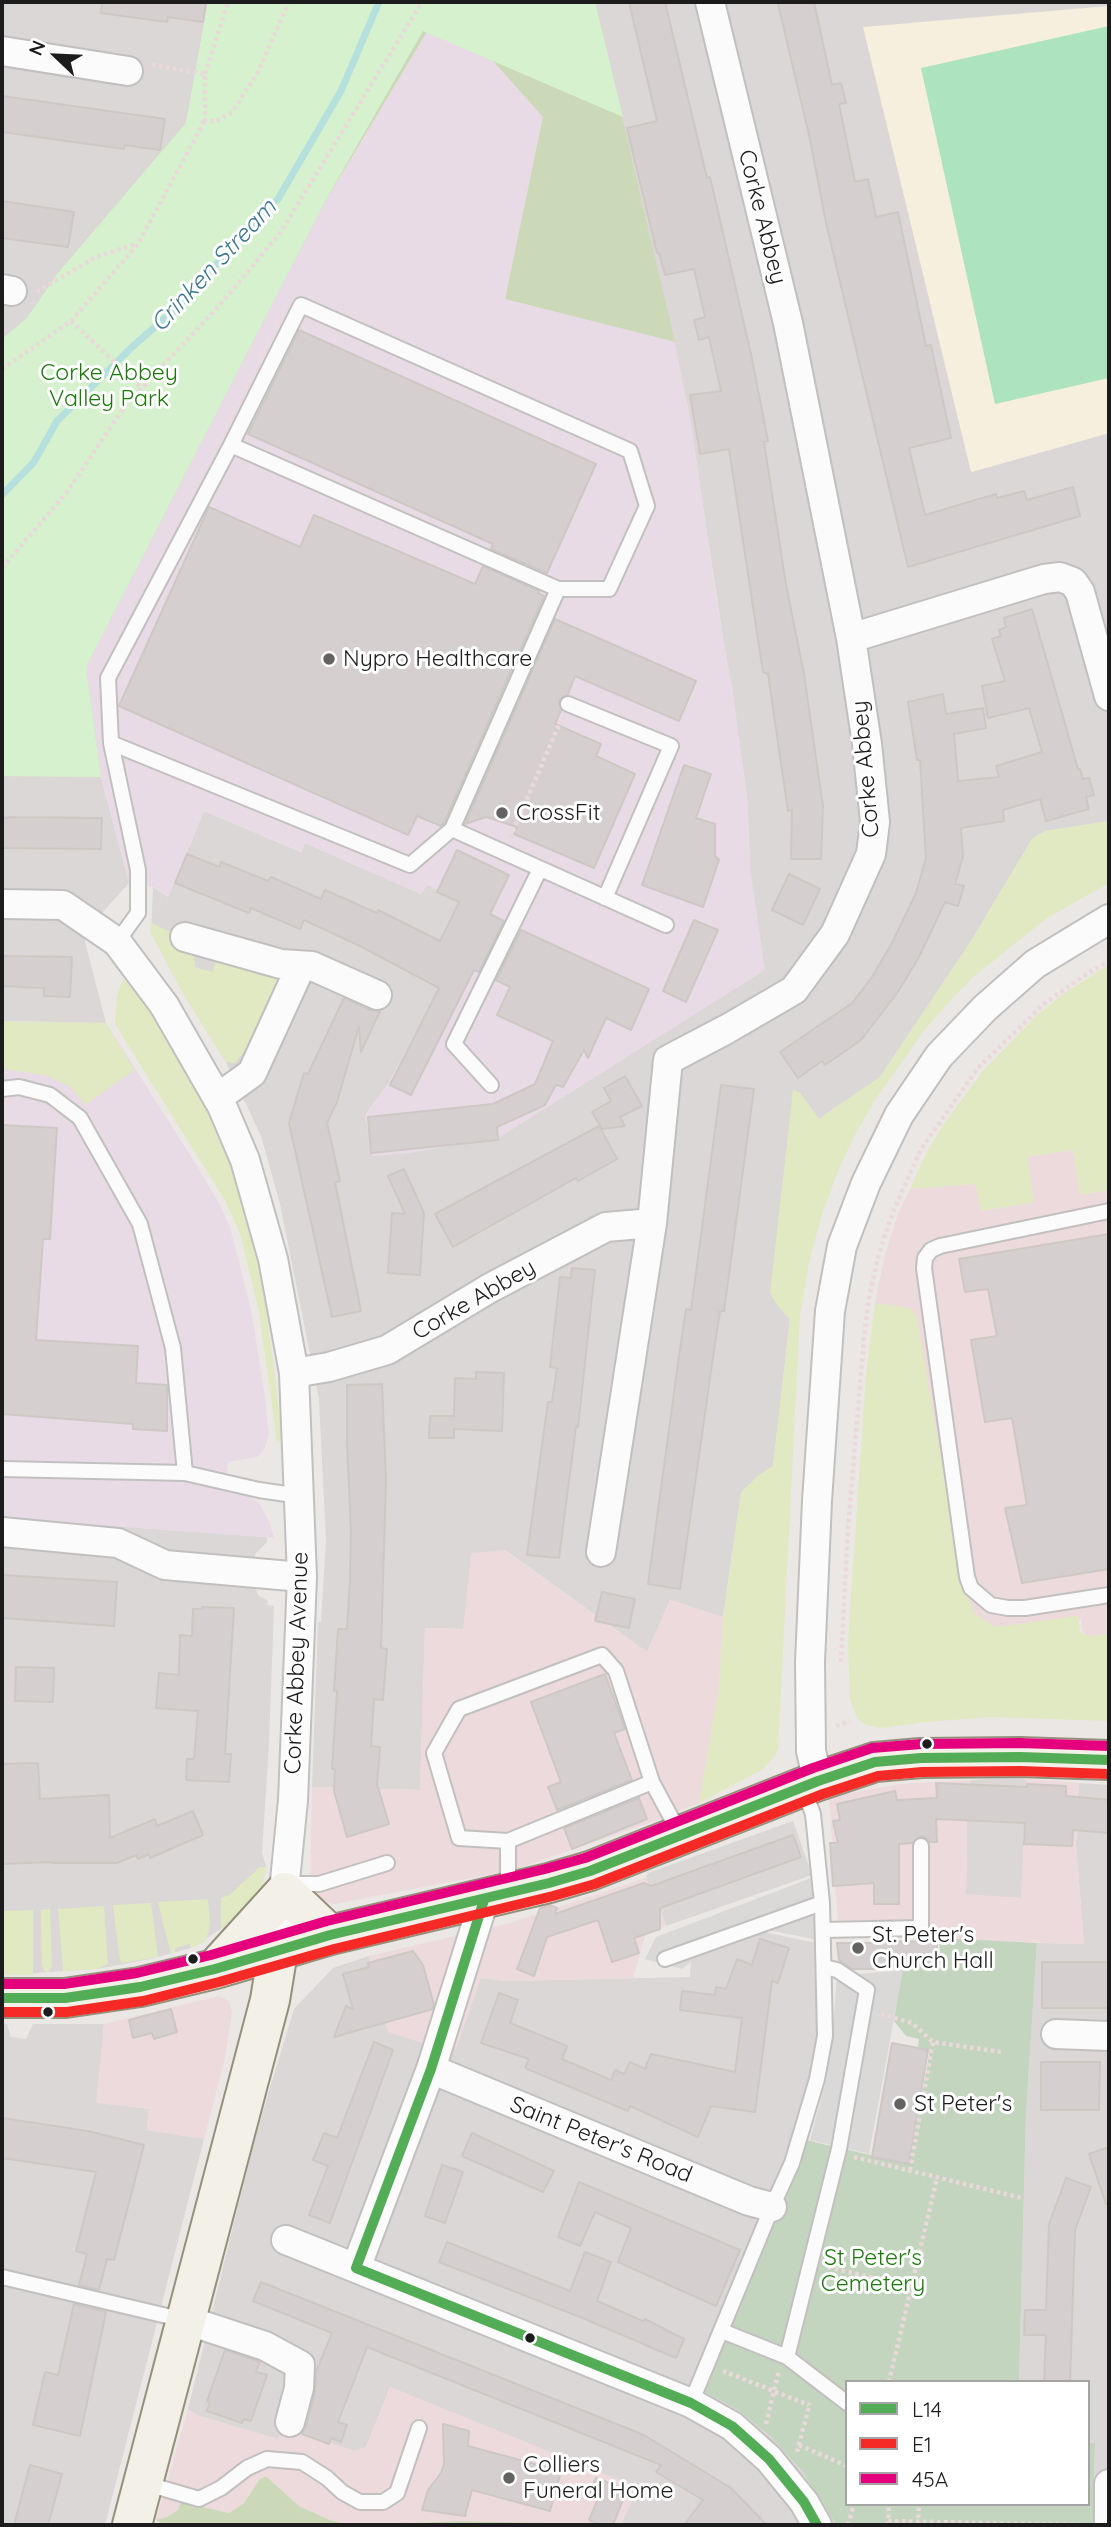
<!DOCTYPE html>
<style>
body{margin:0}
#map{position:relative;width:1111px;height:2527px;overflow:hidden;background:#ebe7e4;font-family:Quicksand,sans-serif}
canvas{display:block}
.frame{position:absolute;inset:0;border:4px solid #1c1c1c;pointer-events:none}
.legend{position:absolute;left:845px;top:2380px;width:245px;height:126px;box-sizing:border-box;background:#fff;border:2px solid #a4a4a4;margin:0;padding:9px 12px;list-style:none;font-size:21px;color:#1c1c1c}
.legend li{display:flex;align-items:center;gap:14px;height:35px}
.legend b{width:35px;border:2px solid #a4a4a4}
.north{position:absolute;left:21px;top:21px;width:70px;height:70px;-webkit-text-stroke:5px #fff;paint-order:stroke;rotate:293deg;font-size:19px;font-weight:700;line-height:28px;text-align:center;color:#1c1c1c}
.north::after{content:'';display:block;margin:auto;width:24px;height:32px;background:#1c1c1c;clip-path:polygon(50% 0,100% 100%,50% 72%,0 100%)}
</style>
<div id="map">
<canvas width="1111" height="2527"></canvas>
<div class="frame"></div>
<ul class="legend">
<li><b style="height:9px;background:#53ad56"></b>L14</li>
<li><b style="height:9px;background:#f52a26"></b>E1</li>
<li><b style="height:9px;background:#e5007d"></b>45A</li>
</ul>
<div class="north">N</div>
</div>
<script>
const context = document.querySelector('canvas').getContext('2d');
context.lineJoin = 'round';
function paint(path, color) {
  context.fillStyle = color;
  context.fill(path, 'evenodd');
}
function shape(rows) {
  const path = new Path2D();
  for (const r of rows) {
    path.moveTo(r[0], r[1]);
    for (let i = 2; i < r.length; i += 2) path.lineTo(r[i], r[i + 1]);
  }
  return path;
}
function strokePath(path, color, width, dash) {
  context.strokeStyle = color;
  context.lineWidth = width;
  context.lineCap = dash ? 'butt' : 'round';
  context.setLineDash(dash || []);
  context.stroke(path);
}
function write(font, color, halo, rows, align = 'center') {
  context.font = font + ' Quicksand,sans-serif';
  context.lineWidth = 6;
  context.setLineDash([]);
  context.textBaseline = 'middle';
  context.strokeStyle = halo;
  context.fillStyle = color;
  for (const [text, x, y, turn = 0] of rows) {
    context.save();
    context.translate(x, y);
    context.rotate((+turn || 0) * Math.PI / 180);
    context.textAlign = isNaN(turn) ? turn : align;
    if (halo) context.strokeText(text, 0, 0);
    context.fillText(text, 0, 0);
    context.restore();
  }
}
paint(shape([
 [2,2,208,2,186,123,58,273,27,318,2,339],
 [595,2,1109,2,972,472,1109,433,1109,821,1045,831,1032,839,971,941,880,1077,819,1119,800,1093,793,1091,778,1306,790,1319,773,1466,758,1476,741,1493,723,1617,670,1600,647,1652,505,1550,463,1629,425,1628,420,1790,312,1787,318,1622,321,1622,326,1540,319,1399,280,1204,261,1136,226,1062,183,993,151,933,153,887,168,897,204,811,301,852,305,843,421,894,427,885,460,900,443,933,455,938,455,958,388,1084,365,1115,750,867,747,795,688,408],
 [2,776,101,777,129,883,83,934,106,1023,2,1021],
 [2,1518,267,1537,267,1542,255,1554,254,1584,258,1595,268,1601,267,1605,274,1606,269,1744,262,1853,266,1867,261,1892,235,1920,191,1948,150,1959,97,1969,2,1975],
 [991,1778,1026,1779,1022,1898,966,1895,967,1820,970,1780],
 [1079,1783,1109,1785,1109,2525,1093,2525,1095,2443,1088,2443,1088,2382,1019,2382,1026,2114,1037,1943,1084,1944,1076,1845],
 [793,1821,812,1875,666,1926,655,1893,652,1893,646,1878,648,1873],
 [750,1929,816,1943,816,1980,833,1981,823,2066,701,2390,738,2410,770,2436,802,2471,836,2525,621,2525,637,2488,390,2387,366,2447,354,2451,284,2427,278,2439,199,2416,188,2409,255,2138,294,2009,333,1968,369,1956,388,2032,481,1978,506,1981,690,1977,691,1957],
 [2,2023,7,2024,11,2037,26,2039,33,2024,104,2024,102,2053,149,2109,147,2130,204,2139,105,2525,2,2525]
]), '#dad7d6');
paint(shape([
 [1073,1150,1080,1195,1109,1190,1109,1637,1091,1640,1082,1630,1081,1619,991,1631,971,1615,875,1303,885,1255,898,1214,910,1189,976,1184,982,1211,1034,1202,1027,1157],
 [504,1550,647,1652,670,1600,723,1617,719,1688,699,1803,655,1821,513,1870,334,1904,323,1901,311,1892,310,1887,312,1787,420,1790,425,1628,463,1629,471,1553],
 [1026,1779,1079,1783,1076,1845,1084,1944,839,1936,829,1797,901,1784,970,1780,967,1820,966,1894,1021,1898],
 [646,1878,652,1893,655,1893,666,1926,646,1933,633,1978,506,1981,481,1978,456,2049,419,2042,388,2032,369,1956,507,1924],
 [219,1996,229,2001,232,2012,225,2058,204,2139,147,2130,149,2109,96,2103,104,2024],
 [390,2387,637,2487,621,2525,458,2521,349,2525,330,2520,299,2506,266,2476,259,2480,244,2503,229,2513,182,2502,178,2510,167,2517,156,2520,188,2409,199,2416,278,2439,283,2427,354,2451,366,2447]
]), '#eddadc');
paint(shape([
 [427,32,493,61,544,117,505,299,675,342,693,435,717,604,732,686,747,795,750,867,765,970,500,1137,410,1153,372,1156,365,1115,388,1084,454,959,455,938,442,933,459,900,427,885,421,894,305,843,302,852,204,811,168,897,153,887,129,883,101,777,86,667,323,205],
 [2,1021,106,1023,197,1166,221,1207,230,1227,251,1310,265,1397,269,1435,264,1450,257,1457,228,1462,226,1491,248,1496,259,1503,269,1521,274,1538,2,1518]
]), '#e8dbe6');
paint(shape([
 [1109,6,1109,433,971,472,863,27]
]), '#f6efdd');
paint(shape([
 [1109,821,1109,883,1047,918,973,977,950,1001,926,1028,875,1100,857,1131,839,1168,822,1214,809,1262,800,1315,778,1748,775,1756,763,1769,699,1803,719,1688,723,1617,741,1492,758,1476,773,1466,790,1319,778,1306,770,1293,793,1090,800,1093,819,1119,880,1077,971,941,1032,839,1045,831],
 [150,922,180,937,194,955,195,967,212,972,217,959,281,974,279,999,268,1002,245,1050,235,1063,226,1062,183,993,151,933],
 [1109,965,1109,1190,1080,1195,1073,1150,1027,1157,1034,1202,981,1211,976,1184,910,1189,927,1152,943,1125,983,1071,1037,1015,1063,994],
 [123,979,144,1002,197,1086,228,1152,255,1245,264,1290,282,1433,280,1440,277,1443,259,1311,240,1233,225,1200,115,1024,117,996],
 [2,1021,106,1023,134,1070,85,1105,71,1087,45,1075,2,1069],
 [875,1303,910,1308,917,1317,962,1582,974,1613,995,1627,1078,1616,1080,1632,1091,1636,1109,1633,1109,1721,990,1717,926,1722,881,1728,866,1725,858,1719,850,1700,848,1642,866,1375],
 [260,1867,266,1867,261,1892,235,1920,221,1928,221,1898,229,1895],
 [208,1899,210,1923,208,1934,204,1942,191,1948,190,1944,175,1948,175,1953,171,1954,158,1902],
 [151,1903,158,1957,122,1963,120,1960,113,1905],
 [104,1906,108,1964,97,1969,63,1971,58,1909],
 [50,1909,52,1966,48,1972,44,1971,42,1965,41,1910],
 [33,1910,33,1975,2,1975,2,1911]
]), '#e0e9c1');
paint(shape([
 [595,2,675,342,505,299,543,117,493,61,427,32,323,205,86,667,101,777,2,776,2,339,27,318,58,273,186,123,289,28],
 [266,2476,299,2506,330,2520,349,2525,164,2525,156,2520,167,2517,178,2510,181,2502,229,2513,244,2503,259,2480],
 [458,2521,546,2523,553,2525,366,2525]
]), '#ccd9b8');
paint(shape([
 [940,1938,1037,1943,1026,2114,1019,2382,847,2382,847,2504,1088,2504,1088,2443,1095,2443,1093,2525,836,2525,802,2471,770,2436,738,2410,701,2390,802,2139,909,2164,930,2050,918,2047,919,2039,906,2036,894,2021,903,1961,939,1961]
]), '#c4d5bf');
paint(shape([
 [208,2,595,2,623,117,423,31,323,205,86,667,101,777,2,776,2,339,27,318,58,273,186,123]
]), '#d6f1cd');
paint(shape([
 [1109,26,1109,378,995,404,921,68]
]), '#aee3bf');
paint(shape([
 [819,1875,823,1941,768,1930,700,1955,682,1969,645,1959,656,1937],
 [903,1970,869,2154,810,2140,826,2080,834,2013,837,1976]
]), '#dbd9d8');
strokePath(shape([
 [2,495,34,462,57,421,131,348,198,289,227,250,278,199,341,91,379,2]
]), '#b6e0de', 7);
const building = shape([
 [102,2,206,2,203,22,168,17,167,22,101,13,102,2],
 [629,2,665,2,707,178,710,177,751,354,768,441,764,442,786,585,804,674,820,786,823,806,821,859,791,859,792,810,788,811,768,674,763,672,729,449,700,454,690,395,721,391,709,337,699,340,694,320,705,317,694,269,665,275,659,253,657,253,635,162,627,128,657,121,629,2],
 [790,2,814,2,832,85,841,83,846,103,839,104,855,182,868,179,876,217,898,212,926,346,931,345,951,438,909,448,925,515,996,494,997,498,1024,491,1027,500,1073,487,1080,516,908,567,826,223,810,139,778,4,790,2],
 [2,96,165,119,160,150,125,145,124,149,2,132,2,96],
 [2,201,74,212,68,247,2,238,2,201],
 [299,330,596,464,547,573,491,549,493,544,248,434,299,330],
 [209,507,300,547,314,515,475,584,483,566,539,591,538,593,544,596,444,823,441,826,417,816,408,835,119,706,209,507],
 [1032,609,1078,769,1080,769,1083,779,1089,778,1094,795,1086,797,1089,809,1046,821,1040,799,1003,810,1004,821,961,828,963,857,955,884,964,886,958,906,945,902,919,957,898,992,861,1040,825,1065,822,1061,798,1078,780,1052,852,1003,872,977,891,945,916,893,926,858,920,760,917,760,908,702,943,694,946,714,983,708,986,728,954,734,958,781,999,777,996,766,1042,752,1029,708,988,718,982,686,1005,681,992,639,1001,636,999,630,1006,627,1004,618,1032,609],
 [555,619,696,681,679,721,575,676,568,694,559,700,561,710,555,724,601,744,596,756,635,774,594,868,514,834,517,827,486,817,465,824,555,619],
 [684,765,711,774,696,818,715,824,715,856,719,860,703,907,642,885,684,765],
 [13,817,102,818,101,849,2,848,2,818,13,817],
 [457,850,509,875,490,914,504,921,479,972,474,970,411,1095,390,1085,439,988,360,946,304,920,300,929,251,908,249,913,175,883,187,854,219,867,221,862,268,881,271,877,321,899,325,890,377,913,378,910,440,941,459,902,437,892,457,850],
 [789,874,820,889,803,925,772,910,789,874],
 [694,920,718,930,686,1002,663,991,694,920],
 [521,930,649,989,631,1030,606,1018,588,1058,584,1050,563,1087,556,1085,545,1105,497,1127,498,1140,371,1153,368,1117,493,1104,535,1084,553,1041,497,1015,510,987,496,980,521,930],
 [2,956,72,957,70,997,44,996,44,988,2,986,2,956],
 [344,998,370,1010,380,1011,361,1052,359,1026,337,1102,327,1123,340,1181,335,1182,361,1311,332,1317,289,1123,304,1073,308,1074,344,998],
 [625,1076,642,1106,620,1117,625,1126,602,1129,592,1112,611,1101,604,1088,625,1076],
 [721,1085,754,1089,724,1311,720,1311,713,1357,680,1589,648,1584,679,1356,686,1309,691,1310,721,1085],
 [2,1125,57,1128,50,1239,43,1239,36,1340,138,1346,136,1383,167,1385,167,1431,133,1429,133,1424,2,1414,2,1125],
 [599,1126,617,1159,578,1181,576,1178,453,1247,435,1214,599,1126],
 [404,1169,424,1213,420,1275,388,1273,392,1213,405,1214,388,1176,404,1169],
 [1109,1234,1109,1569,1022,1583,1005,1508,1027,1505,1012,1418,985,1422,971,1340,997,1336,988,1289,965,1292,959,1259,1109,1234],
 [572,1268,595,1270,578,1427,576,1427,559,1558,527,1555,548,1402,552,1402,557,1368,550,1367,560,1277,571,1278,572,1268],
 [476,1372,504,1373,502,1431,454,1429,454,1438,429,1438,430,1416,454,1416,455,1378,476,1379,476,1372],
 [382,1384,386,1480,381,1648,387,1649,383,1700,374,1699,371,1746,380,1747,377,1784,389,1824,347,1837,334,1791,335,1769,332,1769,337,1691,334,1691,338,1629,347,1629,350,1580,351,1531,347,1444,347,1385,382,1384],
 [2,1575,117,1582,114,1626,2,1618,2,1575],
 [602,1592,635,1599,629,1628,595,1621,602,1592],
 [202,1607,234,1608,225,1754,231,1754,229,1782,186,1780,187,1759,194,1759,198,1711,156,1708,159,1673,179,1675,180,1635,192,1636,193,1609,202,1609,202,1607],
 [16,1667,54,1668,53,1702,15,1701,16,1667],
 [605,1674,625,1729,614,1733,632,1780,557,1810,548,1787,561,1782,531,1702,605,1674],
 [38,1763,40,1799,109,1795,110,1838,155,1819,157,1826,193,1811,203,1835,150,1858,149,1854,138,1859,136,1855,117,1863,53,1863,53,1862,2,1864,2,1764,38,1763],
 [936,1783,1027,1787,1027,1784,1066,1786,1066,1796,1109,1800,1109,1833,1073,1830,1072,1846,1024,1844,1025,1823,936,1819,937,1842,930,1842,926,1838,920,1836,912,1843,899,1844,899,1904,874,1904,874,1883,833,1886,830,1843,838,1843,833,1821,840,1820,837,1804,895,1791,897,1800,937,1798,936,1783],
 [639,1798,647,1819,572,1849,564,1828,639,1798],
 [793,1835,801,1857,660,1908,660,1929,634,1938,639,1953,612,1962,598,1920,547,1937,534,1976,517,1969,540,1908,550,1905,557,1908,555,1914,644,1883,651,1886,793,1835],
 [760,1939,789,1948,778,1983,772,1981,755,2112,711,2106,698,2137,630,2106,628,2111,525,2068,529,2059,481,2043,499,1993,518,2000,510,2023,567,2046,562,2059,611,2080,615,2070,624,2074,630,2062,645,2069,651,2054,735,2072,742,2018,680,2010,682,1991,715,1995,716,1987,726,1989,737,1959,752,1965,760,1939],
 [880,1941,937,1942,937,1967,875,1966,875,1969,852,1969,839,1960,837,1943,880,1943,880,1941],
 [413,1951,423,1965,434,2005,433,2009,334,2037,346,2006,353,2009,343,1974,369,1967,368,1963,413,1951],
 [1042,1962,1109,1962,1109,2008,1042,2008,1042,1962],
 [171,2009,177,2032,154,2039,152,2033,133,2038,129,2020,171,2009],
 [374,2042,393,2050,330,2223,309,2215,328,2166,313,2160,324,2133,337,2138,374,2042],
 [892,2043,928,2050,909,2164,872,2157,892,2043],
 [1041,2062,1100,2062,1099,2110,1041,2110,1041,2062],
 [2,2118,88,2131,144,2145,114,2260,107,2259,99,2290,79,2285,87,2254,76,2251,96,2172,2,2158,2,2118],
 [472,2133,554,2171,543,2192,462,2156,472,2133],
 [1109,2147,1109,2203,1106,2204,1089,2154,1109,2147],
 [442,2165,463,2172,445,2223,425,2216,442,2165],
 [1066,2178,1091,2187,1075,2230,1070,2382,1044,2382,1046,2335,1024,2335,1025,2310,1046,2310,1049,2224,1066,2178],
 [579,2182,740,2250,716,2306,618,2262,631,2228,595,2212,580,2246,558,2237,579,2182],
 [447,2242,570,2291,585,2252,611,2262,597,2301,643,2321,645,2319,684,2339,676,2358,585,2319,439,2262,447,2242],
 [261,2282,644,2435,731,2488,767,2525,684,2525,703,2500,656,2472,661,2465,367,2347,338,2422,347,2425,341,2442,331,2438,329,2444,302,2434,306,2426,315,2392,316,2372,332,2333,253,2301,261,2282],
 [74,2304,106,2312,80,2436,33,2425,45,2372,58,2375,74,2304],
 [225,2350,260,2362,256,2372,267,2375,251,2421,244,2419,242,2423,207,2411,210,2402,207,2401,225,2350],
 [443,2424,469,2431,468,2446,561,2471,550,2511,472,2490,465,2516,422,2510,428,2490,441,2473,444,2464,443,2424],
 [30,2465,62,2474,48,2525,14,2525,30,2465],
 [596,2478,627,2490,613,2525,601,2525,589,2520,598,2499,589,2495,596,2478]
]);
paint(building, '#d5d0cf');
strokePath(building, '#cec8c5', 2);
const lane = shape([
 [568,704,671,746,605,898],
 [111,743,108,678,231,445,301,305,630,451,647,506,609,589,558,589,231,445],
 [452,829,558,589],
 [117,942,138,913,138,870,111,743,410,865,452,829,666,925],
 [491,1085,454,1044,540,869],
 [2,1089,19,1087,50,1095,80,1118,140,1224,173,1348,185,1473],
 [1109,1211,940,1246,931,1250,925,1258,924,1268,967,1577,971,1588,991,1605,1008,1608,1025,1608,1109,1595],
 [2,1469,185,1473,259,1490,300,1496],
 [508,1841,459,1838,434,1753,459,1709,602,1655,616,1671,652,1782],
 [286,1884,319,1884,387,1863],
 [508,1889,508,1841,652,1782,680,1834],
 [823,1930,921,1928,921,1846],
 [665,1959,822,1903],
 [2,2277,184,2320],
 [727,2333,787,2357,847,2403],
 [787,2357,839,2149,867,1990,837,1970,824,1967],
 [691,2403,772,2207,792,2163,817,2079,825,2036,822,1903,813,1814,803,1788],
 [144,2483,199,2499,221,2488,247,2468,267,2459,302,2462,327,2478,342,2492,360,2502,383,2502,397,2493,419,2428]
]);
const street = shape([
 [2,51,128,71],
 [2,289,12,291],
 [851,638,1044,579,1060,577,1073,582,1080,592,1109,696],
 [2,904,63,905,117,942,164,1005,222,1106,245,1160,273,1259,294,1373,302,1577,293,1800,278,1951],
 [185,937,281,964,312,966,377,995],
 [216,1094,227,1091,252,1073,301,966],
 [294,1373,329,1367,387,1350,490,1288,606,1227,652,1223,668,1060,727,1029,794,990,835,934,871,854,875,822,867,744,851,638,788,323,710,2],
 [2,1532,118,1543,165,1565,302,1577],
 [601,1552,652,1223],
 [818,1781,811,1751,810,1662,817,1501,830,1311,842,1246,866,1183,899,1115,939,1056,985,1008,1035,964,1109,919],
 [1056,2034,1109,2036],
 [431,2069,749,2201,772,2207],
 [286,2240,691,2403,732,2426,769,2459,804,2502,817,2525],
 [356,2268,431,2069,484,1900],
 [186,2320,265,2346,300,2365,299,2388,290,2422],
 [1109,2525,1109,2484]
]);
const secondary = shape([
 [215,1969,285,1892,330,1935],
 [2,1998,65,1998,140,1987,215,1969,330,1935,549,1883,590,1871,818,1781,875,1762,921,1758,1020,1757,1109,1760],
 [132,2525,270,2000,278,1951]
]);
strokePath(lane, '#c2c0bf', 18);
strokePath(street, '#c2c0bf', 32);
strokePath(secondary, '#95907c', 42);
strokePath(shape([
 [152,65,205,74,205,120,215,122,232,112,257,74,289,2],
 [205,74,228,2],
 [37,292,94,258,135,244],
 [71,321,142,388],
 [2,369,71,321,138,244,205,120],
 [2,568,67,492,125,406,219,306,280,233,422,2],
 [510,838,561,720],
 [841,1662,848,1530,864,1337,869,1297,879,1253,893,1212,921,1149,977,1069,1044,1004,1082,977,1109,961],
 [836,1726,850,1721],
 [881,2014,912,2023,933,2042,1001,2052],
 [854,2157,1022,2198],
 [910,2170,933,2042],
 [828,2267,911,2287],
 [723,2371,809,2405],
 [889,2382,937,2178],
 [766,2424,779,2371],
 [799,2445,847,2466],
 [797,2452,810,2403],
 [888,2521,1086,2525],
 [848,2525,854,2504],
 [888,2525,889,2504],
 [918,2525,919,2504]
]), '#ead8da', 4.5, [3.5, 3.5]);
strokePath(lane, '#fcfbfb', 14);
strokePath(street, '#fcfbfb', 28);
strokePath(secondary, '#f3f0e8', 38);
strokePath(shape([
 [2,1998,65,1998,140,1987,215,1969,330,1935,549,1883,590,1871,818,1781,875,1762,921,1758,1020,1757,1109,1760],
 [356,2268,691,2403,732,2426,769,2459,804,2502,817,2525],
 [356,2268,431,2069,484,1900]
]), '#53ad56', 10);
strokePath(shape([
 [2,2012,67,2012,143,2001,219,1982,334,1949,553,1896,595,1884,823,1794,878,1776,922,1772,1020,1771,1109,1774]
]), '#f52a26', 10);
strokePath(shape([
 [2,1984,64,1984,137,1973,211,1955,327,1921,545,1869,585,1858,813,1768,872,1748,921,1744,1020,1743,1109,1746]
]), '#e5007d', 10);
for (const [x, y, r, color] of [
 [329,659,7,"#646362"],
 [502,813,7,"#646362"],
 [927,1744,6,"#1c1c1c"],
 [858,1948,7,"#646362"],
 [193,1959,6,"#1c1c1c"],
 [48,2012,6,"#1c1c1c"],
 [900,2104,7,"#646362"],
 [530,2338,6,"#1c1c1c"],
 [509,2478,7,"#646362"]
]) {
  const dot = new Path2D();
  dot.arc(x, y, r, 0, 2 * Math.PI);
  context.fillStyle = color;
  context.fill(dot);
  strokePath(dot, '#fff', 2.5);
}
write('23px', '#1c1c1c', '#fff', [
 ["Corke Abbey",762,217,76],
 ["Corke Abbey",866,769,-95],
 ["Corke Abbey",474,1300,-30],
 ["Corke Abbey Avenue",297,1663,-88],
 ["Saint Peter's Road",601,2140,22]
]);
write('23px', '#1a7b09', '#fff', [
 ["Corke Abbey",109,373],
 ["Valley Park",109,399],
 ["St Peter's",873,2258],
 ["Cemetery",873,2284]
]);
write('23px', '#1c1c1c', '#fff', [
 ["Nypro Healthcare",343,659],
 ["CrossFit",516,813],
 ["St. Peter's",872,1935],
 ["Church Hall",872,1961],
 ["St Peter's",914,2104],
 ["Colliers",523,2465],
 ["Funeral Home",523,2491]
], 'left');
write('italic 24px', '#3c788e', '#fff', [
 ["Crinken Stream",214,266,-47]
]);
</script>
